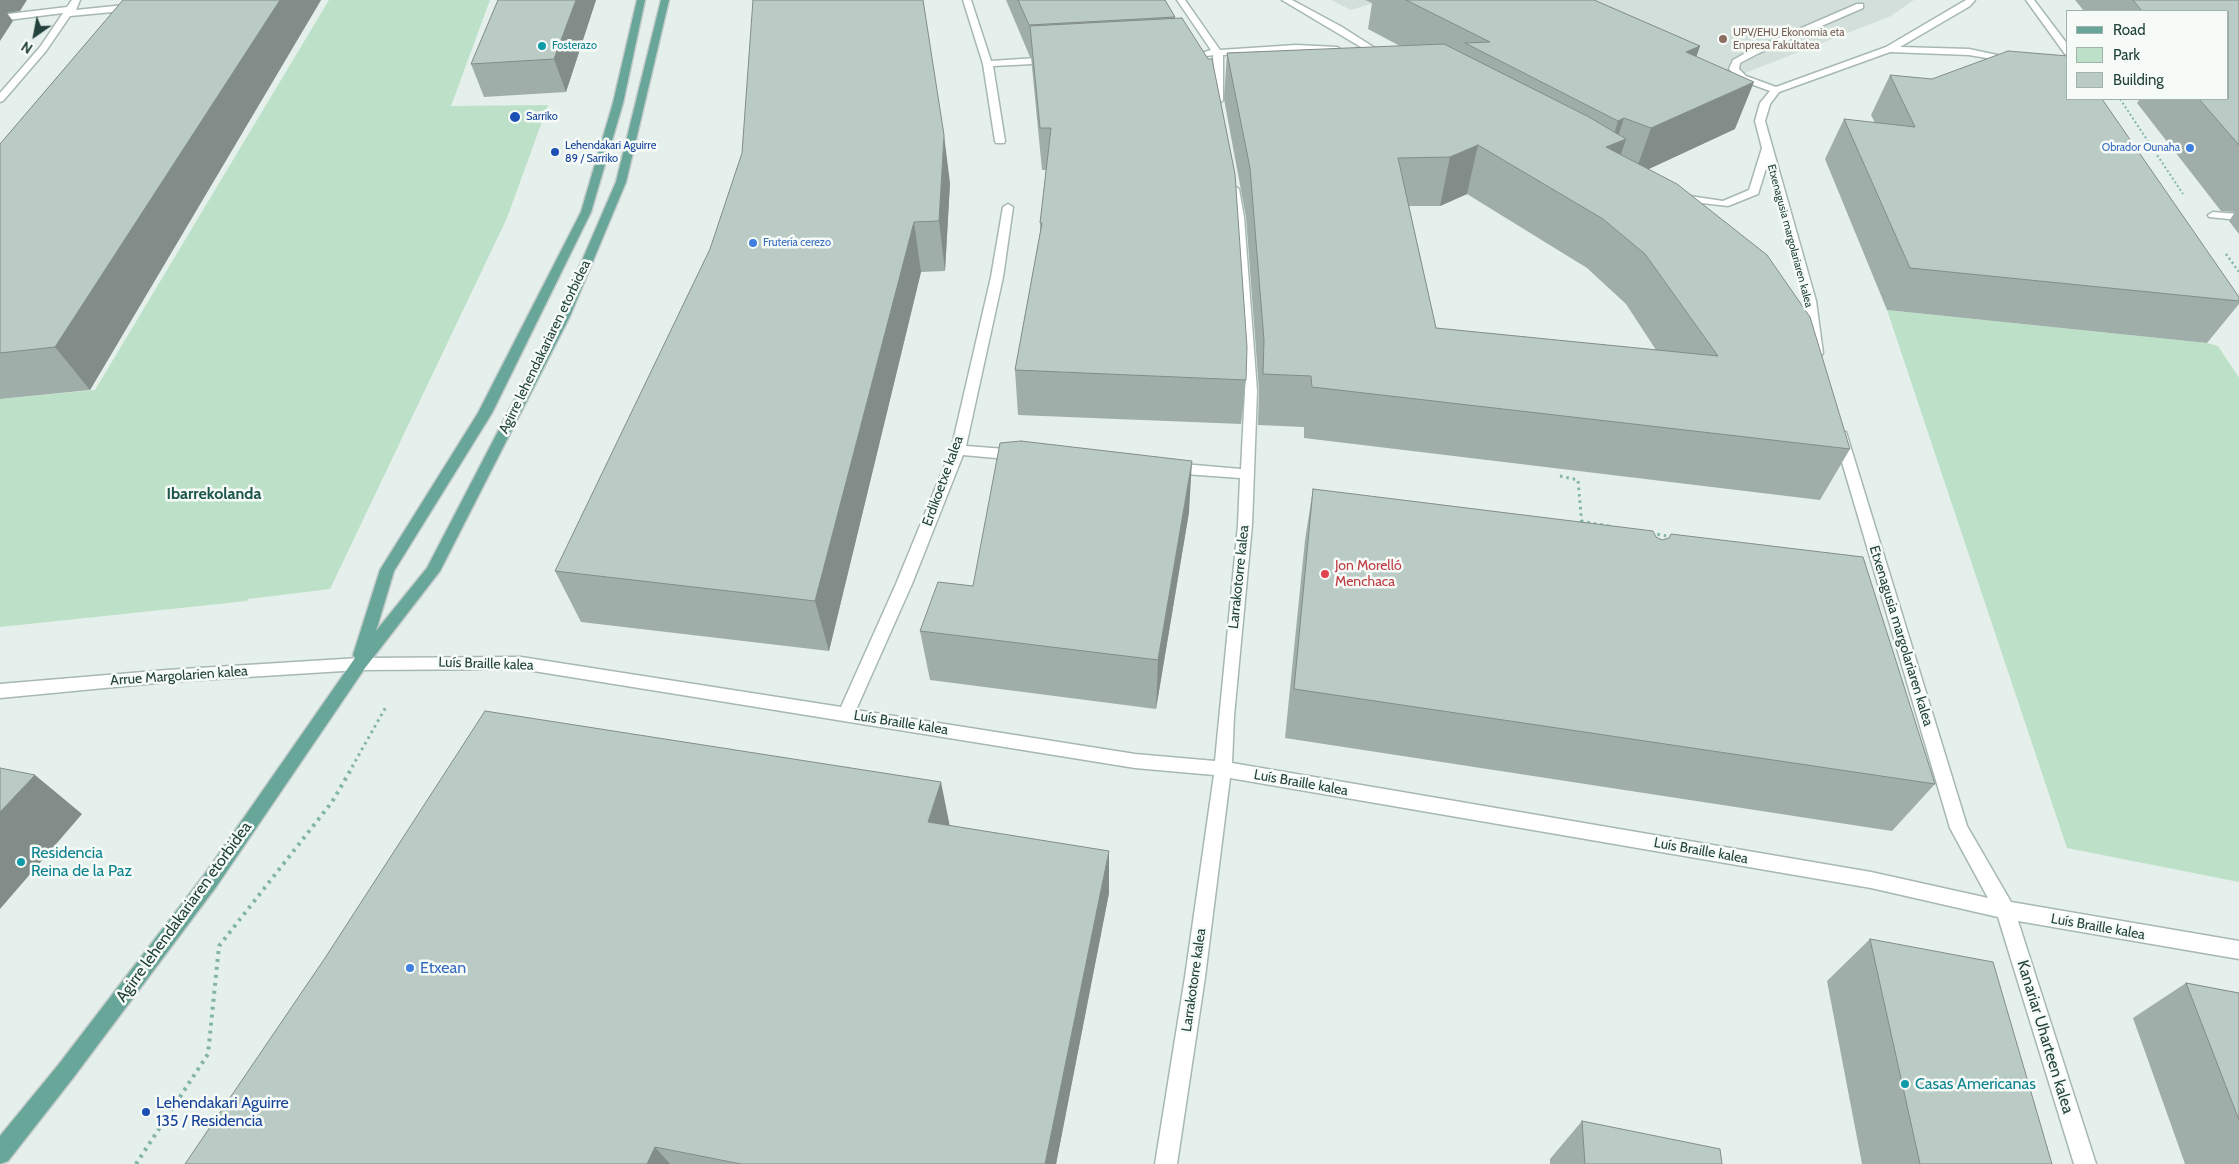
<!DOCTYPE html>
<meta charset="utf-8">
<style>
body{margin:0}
#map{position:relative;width:2239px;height:1164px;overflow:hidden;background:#e5efeb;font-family:Cabin,sans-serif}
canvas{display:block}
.legend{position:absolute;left:2066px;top:10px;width:162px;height:90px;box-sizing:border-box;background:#f6fbf8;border:1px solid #a1b1ac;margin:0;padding:6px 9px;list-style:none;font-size:15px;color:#22423b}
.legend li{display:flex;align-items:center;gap:10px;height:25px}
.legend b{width:25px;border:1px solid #a1b1ac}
.north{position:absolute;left:10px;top:10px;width:50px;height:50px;-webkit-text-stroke:4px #f6fbf8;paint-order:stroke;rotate:213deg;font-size:14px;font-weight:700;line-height:20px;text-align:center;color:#22423b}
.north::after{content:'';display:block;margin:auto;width:18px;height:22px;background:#22423b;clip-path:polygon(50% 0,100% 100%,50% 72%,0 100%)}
</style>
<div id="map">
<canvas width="2239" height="1164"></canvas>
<ul class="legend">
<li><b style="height:6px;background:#67a699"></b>Road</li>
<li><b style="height:14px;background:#bde1c8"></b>Park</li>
<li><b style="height:14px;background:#bacac4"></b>Building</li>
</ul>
<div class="north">N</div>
</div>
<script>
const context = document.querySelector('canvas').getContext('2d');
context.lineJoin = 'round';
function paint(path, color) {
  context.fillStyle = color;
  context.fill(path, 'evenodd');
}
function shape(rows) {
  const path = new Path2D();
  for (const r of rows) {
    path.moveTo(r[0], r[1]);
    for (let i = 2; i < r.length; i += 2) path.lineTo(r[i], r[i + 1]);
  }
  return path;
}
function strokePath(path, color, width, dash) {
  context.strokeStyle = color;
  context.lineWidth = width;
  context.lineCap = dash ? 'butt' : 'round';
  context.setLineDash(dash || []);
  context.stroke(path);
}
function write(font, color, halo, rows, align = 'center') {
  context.font = font + ' Cabin,sans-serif';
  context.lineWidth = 5;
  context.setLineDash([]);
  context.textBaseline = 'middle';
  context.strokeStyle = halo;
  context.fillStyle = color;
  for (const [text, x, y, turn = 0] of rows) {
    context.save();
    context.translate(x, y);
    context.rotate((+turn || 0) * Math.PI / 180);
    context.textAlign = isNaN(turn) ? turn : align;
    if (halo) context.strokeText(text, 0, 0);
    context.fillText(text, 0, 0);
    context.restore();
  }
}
paint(shape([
 [1331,0,1383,0,1351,10],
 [1526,0,1914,0,1891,16,1717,84]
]), '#d3dfda');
paint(shape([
 [329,0,490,0,451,106,548,105,507,218,330,589,248,599,247,601,0,627,0,399,95,390],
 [1887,310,2207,343,2218,346,2239,378,2239,882,2067,848]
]), '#bde1c8');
const minor = shape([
 [72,0,80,0,76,10,134,4,138,7,134,10,70,16,46,51,3,101,0,102,0,93,40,47,63,13,0,21,0,15,67,7,72,0],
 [963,0,971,0,991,61,1052,57,1057,60,1052,63,993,66,1005,141,1004,143,996,143,995,141,983,64,963,0],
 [1177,0,1185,0,1220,50,1296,45,1337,47,1342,50,1337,53,1296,51,1223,55,1223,100,1221,102,1215,102,1213,55,1207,56,1202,53,1211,50,1177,0],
 [1282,0,1292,0,1342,27,1389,57,1381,59,1282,0],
 [1966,0,1975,0,1970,6,1900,47,1969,49,2016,59,2016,63,1969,55,1890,52,1779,92,1770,104,1765,121,1816,301,1823,353,1821,356,1813,356,1804,301,1767,165,1758,194,1728,206,1676,200,1671,197,1676,194,1723,201,1749,190,1762,148,1755,121,1760,103,1770,91,1740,80,1729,69,1733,60,1753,49,1857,4,1863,4,1863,8,1759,53,1740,63,1739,69,1746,76,1776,87,1886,47,1966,0],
 [2026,0,2034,0,2068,45,2068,55,2065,54,2026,0],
 [1234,186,1239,189,1244,217,1257,391,1252,525,1234,716,1232,763,1871,872,1988,898,1950,828,1834,435,1836,432,1846,432,1967,826,2011,902,2239,941,2239,959,2018,921,2096,1164,2074,1164,1998,917,1871,888,1230,778,1205,977,1177,1164,1155,1164,1185,977,1214,775,1135,768,521,669,359,670,167,682,0,698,0,684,167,670,359,658,521,657,841,707,896,584,951,450,991,277,1003,207,1008,204,1013,207,1003,277,966,446,1018,450,1023,452,1025,455,1023,458,1018,460,963,455,912,584,856,710,1135,754,1215,761,1238,525,1240,478,1171,473,1166,471,1164,468,1166,465,1171,463,1241,469,1245,391,1234,217,1229,189,1234,186],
 [2213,212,2239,214,2239,220,2209,217,2208,215,2213,212]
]);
const major = shape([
 [637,0,645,0,623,103,591,212,492,413,394,571,376,631,427,568,558,316,616,182,661,0,669,0,626,182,570,316,440,571,365,668,216,887,73,1078,8,1161,0,1164,0,1136,59,1064,204,875,355,658,353,655,380,570,478,413,581,212,613,103,637,0]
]);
strokePath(minor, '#a7b8b3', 3);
strokePath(major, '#c1cac8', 3);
strokePath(shape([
 [2120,99,2183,194]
]), '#83b4a7', 2, [2, 2.5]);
strokePath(shape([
 [2226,254,2239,272]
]), '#83b4a7', 2.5, [2, 3]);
strokePath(shape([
 [1560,476,1578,480,1582,526],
 [1581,521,1613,527],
 [1651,533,1672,537],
 [352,767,387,705]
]), '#83b4a7', 3, [2.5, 4]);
strokePath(shape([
 [136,1164,208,1054,219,946,332,802,353,766]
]), '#83b4a7', 4, [3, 5]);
paint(minor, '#fff');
paint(major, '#67a699');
paint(shape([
 [123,0,321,0,90,390,0,399,0,144],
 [498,0,596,0,566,92,484,97,471,64],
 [1006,0,1165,0,1175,17,1246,380,1241,424,1018,415,1015,370,1040,233,1040,223,1046,170,1042,170,1031,57,1030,57],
 [1365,0,1594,0,1700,46,1696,57,1735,129,1648,169,1850,449,1820,500,1304,438,1304,427,1258,425,1259,391,1246,217,1224,99,1227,53,1400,46,1368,29,1372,3],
 [1467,194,1587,268,1626,304,1656,350,1436,328,1409,206,1440,206],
 [2075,0,2239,0,2239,234,2229,221,2235,212,2221,211,2137,103,2140,99,2228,99,2228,11,2084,11],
 [1890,75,2239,297,2239,304,2207,343,1887,310,1825,159,1844,119,1875,123,1871,115],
 [950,183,945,271,921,272,829,651,581,622,555,571],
 [1313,489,1656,537,1662,540,1669,538,1935,784,1892,831,1285,738,1305,540],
 [1189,512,1156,709,930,680,920,631,973,586],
 [950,825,1109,893,1056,1164,185,1164],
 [1870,939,2052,1164,1862,1164,1827,981],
 [2186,983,2239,993,2239,1164,2185,1164,2133,1018],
 [1582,1121,1722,1164,1550,1164,1550,1159]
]), '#a0aea9');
paint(shape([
 [0,0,27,0,20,11,7,13,13,21,0,41],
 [280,0,321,0,90,390,55,347],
 [576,0,596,0,566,92,554,59],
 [1700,46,1684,92,1686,52],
 [1754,82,1735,129,1634,176,1651,128],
 [1624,118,1616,143,1626,139,1610,187,1606,147,1611,145,1618,121],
 [944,135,950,183,945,271,939,221],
 [1478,145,1467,194,1440,206,1450,157],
 [914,222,921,272,829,651,815,601],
 [1192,461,1189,512,1156,709,1158,660],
 [35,775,82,814,0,909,0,812],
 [941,782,950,827,928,822],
 [1109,851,1109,893,1056,1164,1045,1164],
 [655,1147,670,1164,647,1164]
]), '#828d89');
const building = shape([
 [123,0,280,0,55,347,0,353,0,144,123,0],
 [498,0,576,0,554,59,471,64,498,0],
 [753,0,923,0,944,135,939,221,914,222,815,601,555,571,710,249,742,153,753,0],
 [1018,0,1165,0,1175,17,1029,25,1018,0],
 [1406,0,1594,0,1700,46,1686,52,1754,82,1651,128,1624,118,1618,121,1465,43,1490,42,1406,0],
 [2133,0,2239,0,2239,145,2199,99,2228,99,2228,11,2142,11,2133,0],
 [1182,18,1208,59,1212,59,1235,174,1247,347,1246,380,1015,370,1042,223,1040,223,1051,128,1040,128,1030,26,1182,18],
 [1444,44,1589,117,1626,139,1606,147,1677,184,1767,255,1810,317,1850,449,1312,387,1311,376,1263,374,1264,340,1250,168,1227,53,1444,44],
 [1478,145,1603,219,1645,254,1718,356,1436,328,1398,158,1450,157,1478,145],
 [2008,51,2068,56,2068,99,2102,99,2239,297,2239,301,1910,268,1844,119,1915,127,1890,75,1932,79,2008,51],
 [1021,441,1192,461,1158,660,920,631,938,582,973,586,1000,443,1021,441],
 [1313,489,1653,531,1656,537,1662,540,1669,538,1671,534,1863,557,1935,784,1294,689,1313,489],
 [485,711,941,782,928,822,1109,851,1045,1164,741,1164,655,1147,647,1164,185,1164,325,958,485,711],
 [0,768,35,775,0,812,0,768],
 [1870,939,1993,962,2052,1164,1920,1164,1870,939],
 [2186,983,2239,993,2239,1120,2186,983],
 [1582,1121,1720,1149,1722,1164,1585,1164,1582,1121]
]);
paint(building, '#bacac4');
strokePath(building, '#828d89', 1);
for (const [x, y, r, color] of [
 [1723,39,5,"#8d6e63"],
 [542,46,5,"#0f9aa8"],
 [515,117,6,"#1a4fb4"],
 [2190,148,5,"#3f7fe0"],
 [555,152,5,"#1a4fb4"],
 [753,243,5,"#3f7fe0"],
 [1325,574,5,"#e0444e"],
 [21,862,5,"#0f9aa8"],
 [410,968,5,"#3f7fe0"],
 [1905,1084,5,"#0f9aa8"],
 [146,1112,5,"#1a4fb4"]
]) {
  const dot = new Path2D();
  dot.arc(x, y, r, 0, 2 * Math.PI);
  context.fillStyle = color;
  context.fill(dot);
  strokePath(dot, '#f6fbf8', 2);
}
write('11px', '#785e54', '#f6fbf8', [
 ["UPV/EHU Ekonomia eta",1733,33],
 ["Enpresa Fakultatea",1733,46]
], 'left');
write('11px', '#0d838f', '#f6fbf8', [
 ["Fosterazo",552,46]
], 'left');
write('11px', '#164399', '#f6fbf8', [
 ["Sarriko",526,117],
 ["Lehendakari Aguirre",565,146],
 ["89 / Sarriko",565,159]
], 'left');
write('11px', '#366cbe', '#f6fbf8', [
 ["Obrador Ounaha",2180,148],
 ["Frutería cerezo",763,243,"left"]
], 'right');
write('11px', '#22423b', '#f6fbf8', [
 ["Etxenagusia margolariaren kalea",1790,236,75]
]);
write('14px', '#22423b', '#f6fbf8', [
 ["Agirre lehendakariaren etorbidea",545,347,-64],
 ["Erdikoetxe kalea",943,481,-70],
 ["Larrakotorre kalea",1239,577,-84],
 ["Etxenagusia margolariaren kalea",1901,636,73],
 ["Luís Braille kalea",486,664,2],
 ["Arrue Margolarien kalea",179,676,-4],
 ["Luís Braille kalea",901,723,9],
 ["Luís Braille kalea",1301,783,10],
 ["Luís Braille kalea",1701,851,10],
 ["Luís Braille kalea",2098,927,10],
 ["Larrakotorre kalea",1194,980,-82]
]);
write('14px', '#be3a42', '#f6fbf8', [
 ["Jon Morelló",1335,566],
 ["Menchaca",1335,582]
], 'left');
write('bold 16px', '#1d564a', '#f6fbf8', [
 ["Ibarrekolanda",214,494]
]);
write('16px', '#0d838f', '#f6fbf8', [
 ["Residencia",31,853],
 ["Reina de la Paz",31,871],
 ["Casas Americanas",1915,1084]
], 'left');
write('16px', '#22423b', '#f6fbf8', [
 ["Agirre lehendakariaren etorbidea",184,912,-54],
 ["Kanariar Uharteen kalea",2045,1037,73]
]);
write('16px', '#366cbe', '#f6fbf8', [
 ["Etxean",420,968]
], 'left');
write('16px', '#164399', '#f6fbf8', [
 ["Lehendakari Aguirre",156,1103],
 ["135 / Residencia",156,1121]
], 'left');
</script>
